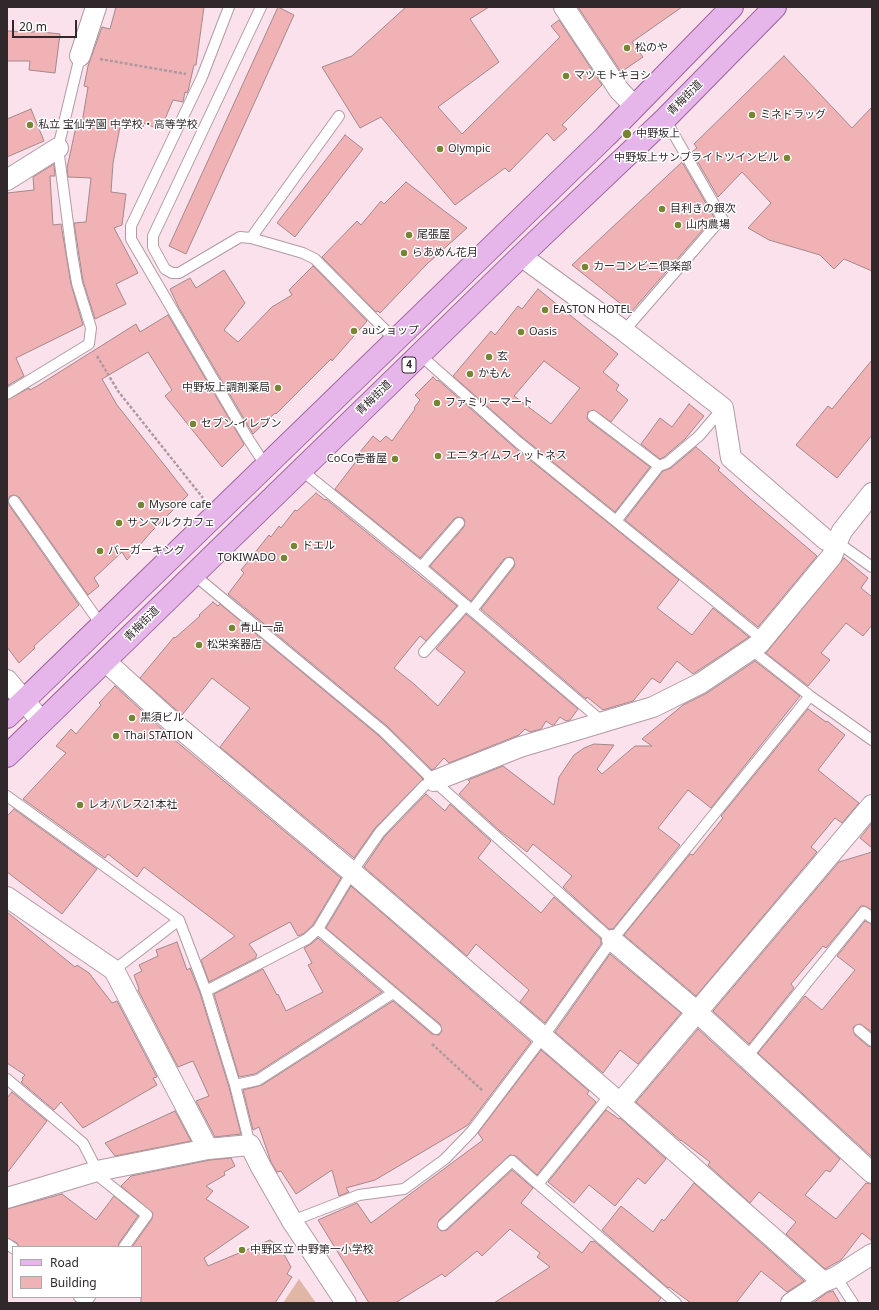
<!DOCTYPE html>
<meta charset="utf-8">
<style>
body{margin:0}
#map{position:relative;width:879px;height:1310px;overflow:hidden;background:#fae1ec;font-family:"Noto Sans",sans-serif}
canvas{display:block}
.frame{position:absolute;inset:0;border:8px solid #31282c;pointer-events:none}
.legend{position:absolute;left:12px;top:1246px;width:130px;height:52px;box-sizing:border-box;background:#fff;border:1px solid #ada9ab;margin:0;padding:5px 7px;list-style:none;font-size:12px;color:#31282c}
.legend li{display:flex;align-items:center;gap:8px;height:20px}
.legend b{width:20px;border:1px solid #ada9ab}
.scale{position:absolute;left:12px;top:20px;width:65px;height:18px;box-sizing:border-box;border:2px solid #31282c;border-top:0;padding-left:5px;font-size:12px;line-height:14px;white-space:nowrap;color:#31282c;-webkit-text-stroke:3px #fff;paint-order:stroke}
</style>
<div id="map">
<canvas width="879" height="1310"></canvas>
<div class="frame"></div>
<ul class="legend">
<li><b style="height:5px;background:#e6b5e9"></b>Road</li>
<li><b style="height:11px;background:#f0b2b4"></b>Building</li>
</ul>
<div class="scale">20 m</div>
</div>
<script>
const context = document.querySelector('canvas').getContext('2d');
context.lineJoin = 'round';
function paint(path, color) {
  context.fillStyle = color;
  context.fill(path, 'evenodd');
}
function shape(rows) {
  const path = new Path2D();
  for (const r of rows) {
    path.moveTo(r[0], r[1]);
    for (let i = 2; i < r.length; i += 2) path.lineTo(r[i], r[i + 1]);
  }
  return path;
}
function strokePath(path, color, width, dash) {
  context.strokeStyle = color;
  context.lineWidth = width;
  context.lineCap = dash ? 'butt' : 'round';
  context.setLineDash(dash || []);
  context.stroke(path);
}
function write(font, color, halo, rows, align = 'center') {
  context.font = font + ' "Noto Sans","Noto Sans JP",sans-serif';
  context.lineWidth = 3;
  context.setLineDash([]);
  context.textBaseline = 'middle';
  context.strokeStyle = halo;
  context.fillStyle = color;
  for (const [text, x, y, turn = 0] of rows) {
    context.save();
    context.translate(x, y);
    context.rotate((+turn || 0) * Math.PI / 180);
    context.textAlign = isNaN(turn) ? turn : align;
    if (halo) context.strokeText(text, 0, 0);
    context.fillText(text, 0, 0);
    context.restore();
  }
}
paint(shape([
 [299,1279,316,1303,283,1303]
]), '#e0b6a6');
const building = shape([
 [116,7,204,7,196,65,194,65,188,91,187,93,185,92,183,102,173,100,165,119,158,129,144,123,143,127,121,122,113,163,111,192,126,194,122,225,114,228,138,273,116,284,126,304,95,319,83,281,74,223,86,222,91,178,68,177,67,168,77,122,82,123,88,87,84,86,88,66,102,27,110,29,116,7],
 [278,7,294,15,186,254,169,246,278,7],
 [406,7,489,7,470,19,499,62,438,107,462,134,560,37,551,26,559,20,602,85,562,125,567,129,554,141,547,133,509,172,505,168,455,205,381,117,360,128,322,67,352,56,406,7],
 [578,7,682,7,632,42,643,57,621,72,578,7],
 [7,31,34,32,34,31,60,34,55,73,29,70,30,61,7,61,7,31],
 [784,56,852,128,872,107,872,271,844,259,834,269,820,255,769,240,748,228,771,203,742,172,718,197,692,152,697,148,694,144,784,56],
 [31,109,44,141,7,157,7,119,31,109],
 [345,135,363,149,295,237,277,223,345,135],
 [682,162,714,217,631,312,572,265,682,162],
 [54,164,55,176,50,176,53,225,61,224,71,284,83,325,16,358,24,376,7,386,7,193,34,190,33,177,54,164],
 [406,182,467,228,427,264,380,313,378,311,376,312,322,257,357,221,361,225,381,201,384,204,406,182],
 [313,266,367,321,332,361,331,359,276,414,275,413,253,434,179,308,170,289,190,278,196,288,224,270,245,303,224,330,238,342,272,307,292,295,289,290,313,266],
 [538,289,618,354,603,372,619,385,616,390,628,400,611,422,594,410,588,412,587,418,589,421,650,467,615,512,522,437,453,376,491,331,495,335,518,306,522,309,538,289],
 [544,361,580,388,551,424,514,396,544,361],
 [168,315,244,444,243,446,222,467,165,396,172,390,148,352,102,379,117,405,188,495,151,532,127,560,122,552,94,578,99,586,88,595,19,497,14,495,10,496,8,501,9,505,79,605,34,646,35,648,19,663,7,647,7,400,29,388,30,390,39,385,136,324,140,332,168,315],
 [872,360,872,435,837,478,796,445,828,406,832,409,872,360],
 [433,377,437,381,438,380,445,386,514,447,679,580,657,608,692,635,713,608,749,637,693,674,677,661,660,683,652,678,633,701,603,710,587,697,586,699,481,609,514,567,515,564,513,558,510,557,504,559,471,601,430,566,464,527,465,521,463,518,457,517,454,519,420,558,335,489,358,459,356,457,373,436,380,442,386,436,392,441,415,409,414,408,420,400,415,395,433,377],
 [689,404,704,416,685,439,664,457,660,459,641,444,660,418,672,427,689,404],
 [696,447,720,468,718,470,749,498,817,556,758,627,625,520,663,471,671,468,696,447],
 [316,493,325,500,326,499,457,606,426,641,420,636,394,668,414,684,438,706,465,672,436,649,466,614,578,709,570,720,566,721,560,717,554,725,552,725,546,721,541,729,530,732,525,729,519,735,449,763,444,758,435,768,432,770,387,726,228,594,244,573,241,570,269,535,271,537,279,526,281,528,295,510,297,511,316,493],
 [844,558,868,578,861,588,872,597,872,625,863,636,846,623,821,653,830,660,808,686,766,653,844,558],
 [213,602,218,606,220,604,379,736,423,779,375,828,354,858,220,747,250,708,212,678,182,715,140,678,174,637,175,638,200,616,199,615,213,602],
 [755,661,800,696,711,808,688,790,658,828,680,845,613,929,609,929,563,887,572,876,533,844,527,852,500,831,459,794,470,782,468,780,503,766,554,805,559,777,574,755,584,748,594,744,614,745,597,769,602,774,635,746,652,746,642,739,683,705,707,693,755,661],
 [115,686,166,733,341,878,313,925,303,934,298,936,290,922,249,944,257,955,256,956,256,958,209,982,201,960,235,936,144,867,137,877,108,854,105,858,23,799,66,753,56,746,71,729,76,734,101,705,99,703,115,686],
 [808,709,826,722,827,721,845,735,818,770,859,803,842,823,835,818,811,847,817,852,696,996,624,935,690,854,693,855,723,818,721,816,808,709],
 [426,794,445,811,450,804,491,841,478,858,541,913,554,897,601,939,601,944,545,1023,520,1002,529,990,476,944,467,956,364,867,385,836,426,794],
 [14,809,97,869,62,914,7,872,7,816,14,809],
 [872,823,872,848,860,838,872,823],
 [872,852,872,910,865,906,861,906,826,948,823,946,791,984,794,988,749,1044,713,1011,839,862,872,852],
 [351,886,531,1042,468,1125,375,1180,346,1188,349,1192,339,1196,332,1170,296,1194,281,1171,277,1172,271,1162,259,1127,253,1130,243,1090,262,1085,393,1001,432,1034,439,1035,442,1031,440,1024,326,928,351,886],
 [7,912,75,967,77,965,89,973,112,1003,117,1001,157,1077,153,1078,157,1085,83,1128,61,1102,54,1110,21,1082,23,1080,22,1078,25,1075,7,1063,7,912],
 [865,921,872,924,872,1032,860,1024,854,1026,853,1029,855,1035,868,1046,872,1047,872,1157,758,1053,805,996,822,1010,855,970,837,956,865,921],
 [318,938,382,992,255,1074,239,1077,214,994,263,969,277,995,278,994,286,1011,323,992,308,965,312,963,304,948,311,944,318,938],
 [177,942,187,970,190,968,200,993,229,1087,241,1134,215,1137,196,1101,209,1096,193,1061,178,1067,138,990,139,989,134,975,142,971,139,965,158,956,156,950,177,942],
 [610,954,681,1013,638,1064,620,1050,603,1073,555,1032,610,954],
 [698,1029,840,1159,830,1172,826,1170,805,1195,836,1219,866,1183,872,1184,872,1241,862,1233,841,1260,825,1269,786,1234,796,1222,759,1192,750,1203,708,1165,710,1162,681,1140,681,1141,636,1102,698,1029],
 [541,1050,589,1091,587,1094,596,1102,537,1175,516,1156,510,1155,439,1220,437,1227,441,1231,447,1230,512,1170,533,1188,521,1203,582,1253,591,1241,592,1242,594,1241,661,1298,657,1303,494,1303,550,1267,537,1257,540,1253,510,1229,482,1256,477,1251,445,1277,442,1274,395,1303,369,1303,318,1220,357,1203,371,1223,483,1140,478,1133,541,1050],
 [12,1092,47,1121,7,1173,7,1098,12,1092],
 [606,1110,619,1119,620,1118,666,1159,645,1184,638,1178,615,1206,589,1185,574,1203,548,1182,606,1110],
 [175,1111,191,1141,115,1156,105,1143,175,1111],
 [231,1158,235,1166,224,1172,225,1175,206,1186,213,1191,206,1199,249,1227,204,1258,208,1266,270,1240,280,1247,291,1267,287,1274,292,1277,275,1303,141,1303,141,1247,132,1247,152,1219,153,1213,121,1186,131,1176,210,1160,231,1158],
 [694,1183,804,1281,787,1292,761,1271,736,1303,691,1303,669,1287,668,1288,602,1230,621,1206,653,1232,662,1219,664,1221,694,1183],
 [62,1194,96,1220,114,1196,138,1216,119,1243,118,1247,19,1247,17,1243,7,1238,7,1209,62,1194],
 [833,1291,840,1303,813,1303,828,1292,833,1291]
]);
paint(building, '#f0b2b4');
strokePath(building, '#a2898a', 1);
const lane = shape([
 [229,7,202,77,131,226,131,239,247,437,266,466],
 [261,7,153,236,153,247,165,269,172,273,179,273,240,237,251,238,303,253,315,259,395,340],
 [251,238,339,116],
 [624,331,722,218,665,119],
 [419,354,518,442,757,635,759,644,757,654,810,696],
 [7,394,89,344,91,328,77,283,72,254,58,148,80,56],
 [593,416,659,466],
 [300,469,421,567,604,723],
 [14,501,102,626],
 [616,521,659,466,667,463,699,436,723,408],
 [837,542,872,567],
 [421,567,459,523],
 [193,574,383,731,434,781,612,940],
 [472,610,509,563],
 [424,652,466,605],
 [7,796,179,920,206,991,235,1085,250,1145],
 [318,929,436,1029],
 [114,970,179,920],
 [206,991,307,939,318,929,352,872,380,832,425,785,434,781],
 [859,1030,872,1041],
 [746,1058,864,912,872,918],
 [7,1079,83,1143,101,1178,147,1215,124,1247],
 [235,1085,258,1080,393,993],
 [610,1095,538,1184,676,1303],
 [292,1221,359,1195,404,1189,445,1159,472,1131,543,1037,612,940,810,696,872,740],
 [443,1225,512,1161,538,1184],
 [7,1244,13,1248],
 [836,1277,853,1303],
 [79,1297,86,1302,90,1297]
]);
const street = shape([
 [564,7,619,90,635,107],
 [80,56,96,7],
 [7,180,58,148],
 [521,256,624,331,723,408,731,458,826,540,837,542],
 [105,661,170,720,352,872,620,1103,823,1282],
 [7,680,42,722],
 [434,781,520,747,653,707,701,683,759,644,832,556,837,542,842,531,872,493],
 [7,897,114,970,208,1149],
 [612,940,697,1012,872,1173],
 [620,1103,872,805],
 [7,1198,97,1171,208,1149,250,1145,261,1167,292,1221,346,1303],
 [791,1303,823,1282,836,1277,872,1254]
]);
const primary = shape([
 [7,717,606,136,732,7],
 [7,756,521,256,665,119,775,7]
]);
strokePath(lane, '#b29ba5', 12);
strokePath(street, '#b29ba5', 22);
strokePath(primary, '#9c639e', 24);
strokePath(shape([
 [100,59,186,74],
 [97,356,118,391,203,498],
 [432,1044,483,1091]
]), '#ac99a1', 2.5, [3, 2]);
strokePath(lane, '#fff', 10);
strokePath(street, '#fff', 20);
strokePath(primary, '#e6b5e9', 22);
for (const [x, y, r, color] of [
 [627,48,4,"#778533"],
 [566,76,4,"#778533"],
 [752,115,4,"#778533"],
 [30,125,4,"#778533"],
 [627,134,5,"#778533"],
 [440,149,4,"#778533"],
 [787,158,4,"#778533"],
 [662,209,4,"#778533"],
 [678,225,4,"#778533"],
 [409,235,4,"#778533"],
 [404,253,4,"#778533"],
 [585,267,4,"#778533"],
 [545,310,4,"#778533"],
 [354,331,4,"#778533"],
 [521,332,4,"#778533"],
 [489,357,4,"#778533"],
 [470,374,4,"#778533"],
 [278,388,4,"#778533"],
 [437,403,4,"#778533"],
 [193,424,4,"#778533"],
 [438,456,4,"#778533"],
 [395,459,4,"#778533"],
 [141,505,4,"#778533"],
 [119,523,4,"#778533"],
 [294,546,4,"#778533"],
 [100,551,4,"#778533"],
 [284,558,4,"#778533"],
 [232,628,4,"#778533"],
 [199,645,4,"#778533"],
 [132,718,4,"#778533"],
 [116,736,4,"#778533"],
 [80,805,4,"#778533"],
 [242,1250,4,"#778533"]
]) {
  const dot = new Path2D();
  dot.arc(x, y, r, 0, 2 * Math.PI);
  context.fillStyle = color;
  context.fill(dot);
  strokePath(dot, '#fff', 1.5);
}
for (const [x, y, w] of [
 [409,365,14]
]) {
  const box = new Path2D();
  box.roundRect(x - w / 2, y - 8, w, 16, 3);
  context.fillStyle = '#fff';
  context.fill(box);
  strokePath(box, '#31282c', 1);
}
write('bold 10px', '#31282c', null, [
 ["4",409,365]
]);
write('11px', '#31282c', '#fff', [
 ["松のや",635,48],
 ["マツモトキヨシ",574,76],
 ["ミネドラッグ",760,115],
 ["私立 宝仙学園 中学校・高等学校",38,125],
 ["中野坂上",636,134],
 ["Olympic",448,149],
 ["中野坂上サンブライトツインビル",779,158,"right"],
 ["目利きの銀次",670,209],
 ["山内農場",686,225],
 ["尾張屋",417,235],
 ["らあめん花月",412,253],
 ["カーコンビニ倶楽部",593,267],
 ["EASTON HOTEL",553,310],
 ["auショップ",362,331],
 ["Oasis",529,332],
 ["玄",497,357],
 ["かもん",478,374],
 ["中野坂上調剤薬局",270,388,"right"],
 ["ファミリーマート",445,403],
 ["セブン-イレブン",201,424],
 ["エニタイムフィットネス",446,456],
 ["CoCo壱番屋",387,459,"right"],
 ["Mysore cafe",149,505],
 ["サンマルクカフェ",127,523],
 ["ドエル",302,546],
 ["バーガーキング",108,551],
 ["TOKIWADO",276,558,"right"],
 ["青山一品",240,628],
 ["松栄楽器店",207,645],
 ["黒須ビル",140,718],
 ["Thai STATION",124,736],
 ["レオパレス21本社",88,805],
 ["中野区立 中野第一小学校",250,1250]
], 'left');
write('11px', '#31282c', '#fff', [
 ["青梅街道",685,98,-45],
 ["青梅街道",374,398,-44],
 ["青梅街道",142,624,-45]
]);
</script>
